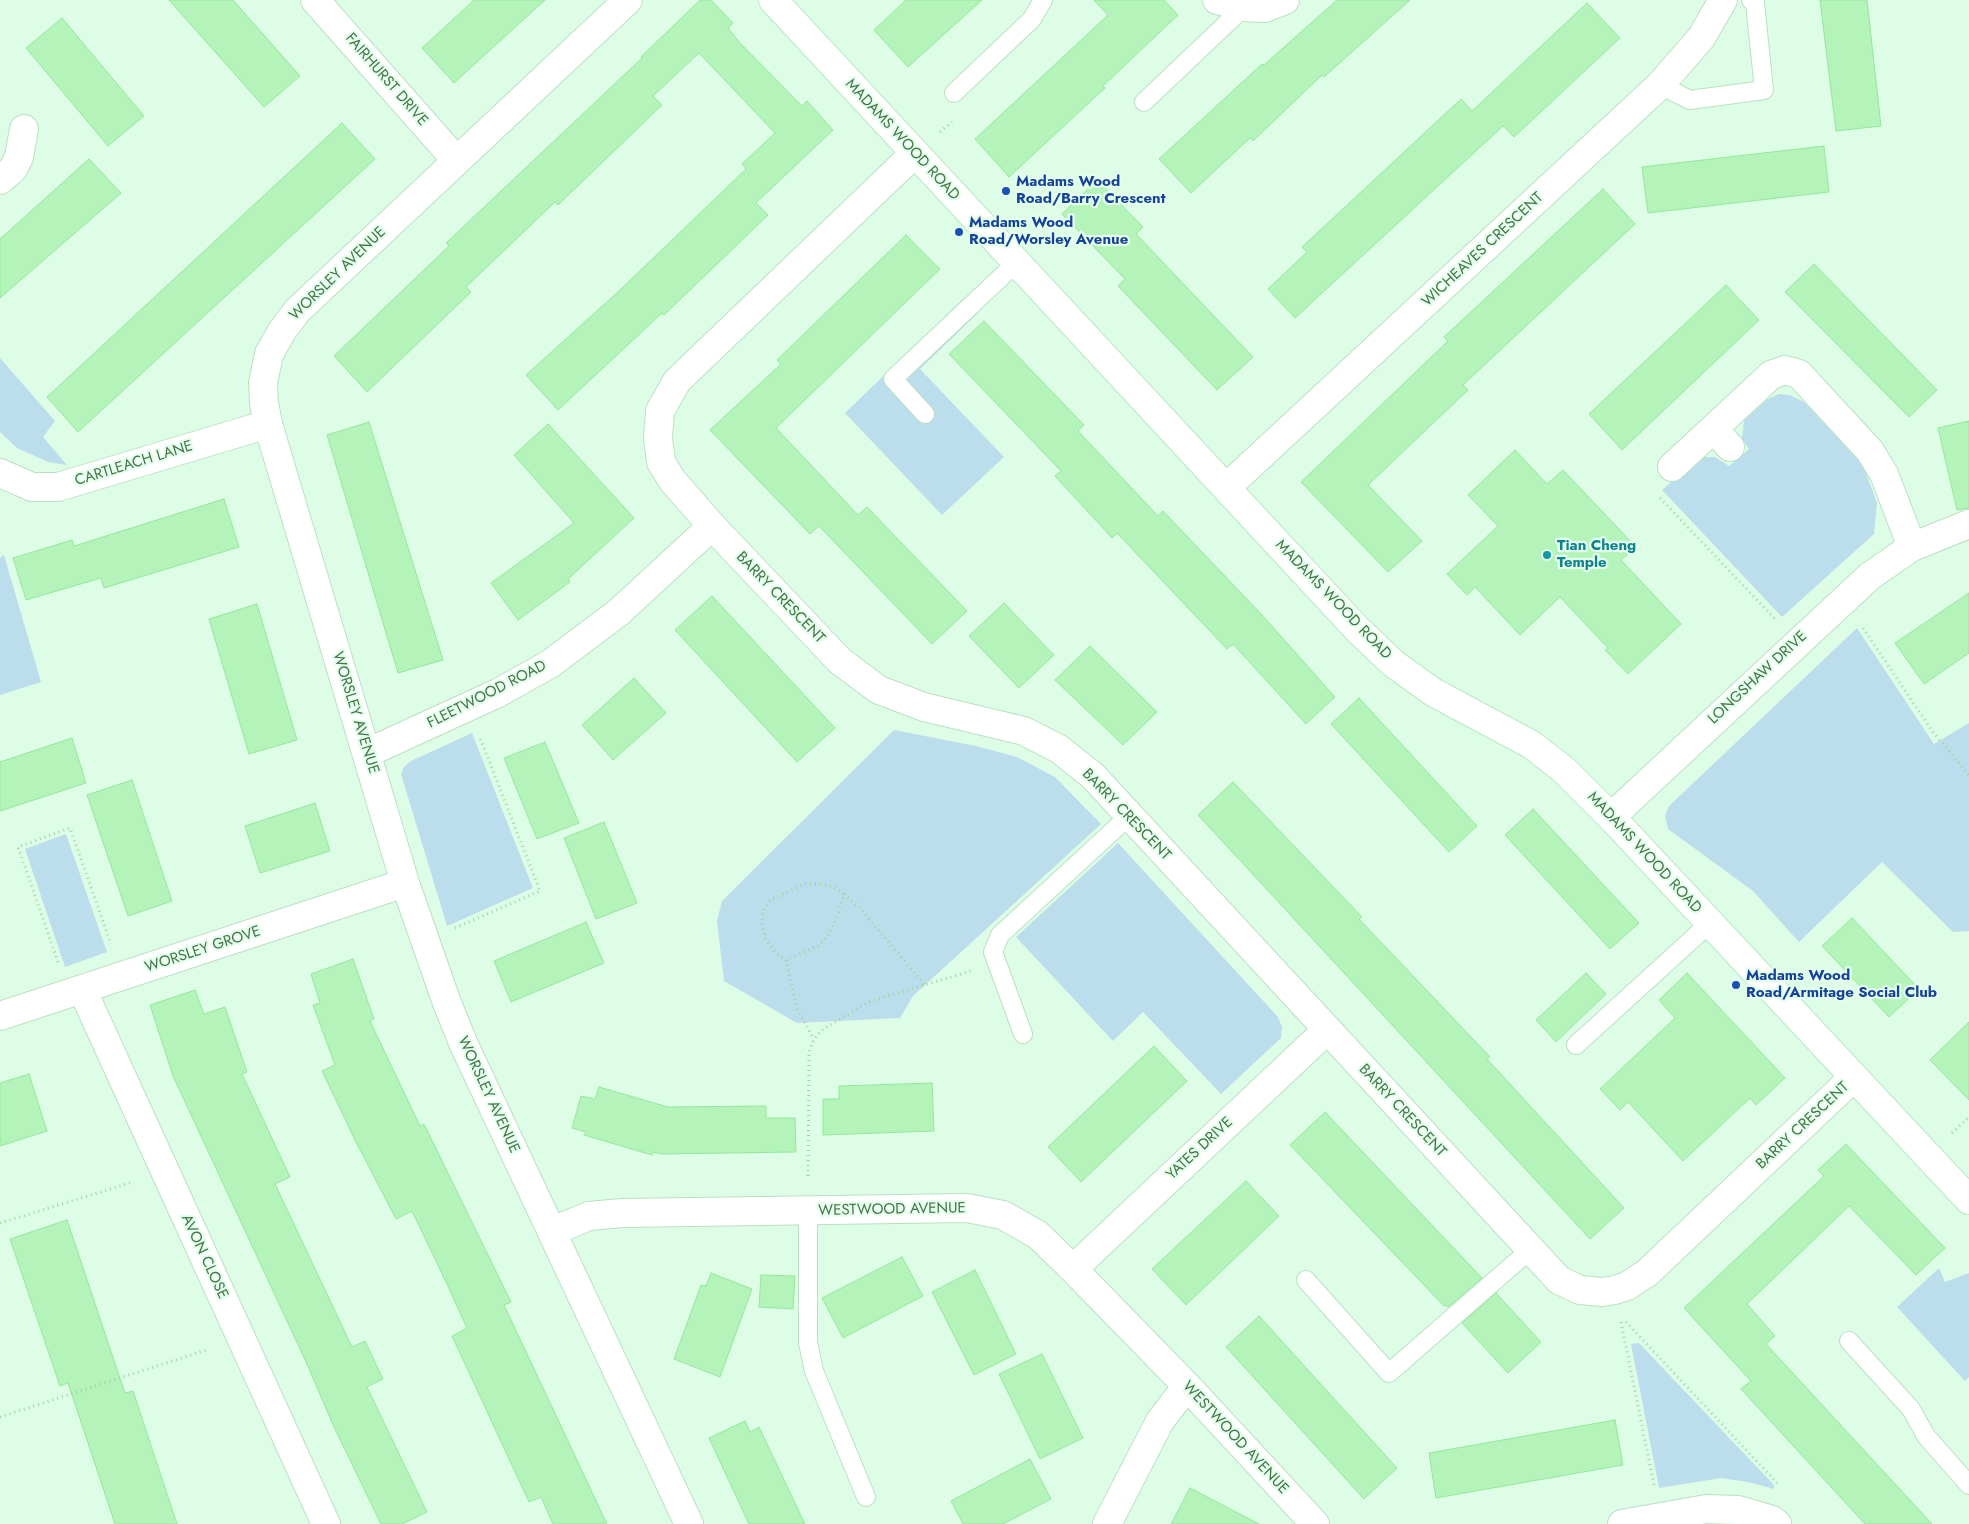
<!DOCTYPE html>
<style>
body{margin:0}
canvas{display:block;background:#defde7}
</style>
<canvas width="1969" height="1524"></canvas>
<script>
const context = document.querySelector('canvas').getContext('2d');
context.lineJoin = 'round';
function paint(path, color) {
  context.fillStyle = color;
  context.fill(path, 'evenodd');
}
function shape(rows) {
  const path = new Path2D();
  for (const r of rows) {
    path.moveTo(r[0], r[1]);
    for (let i = 2; i < r.length; i += 2) path.lineTo(r[i], r[i + 1]);
  }
  return path;
}
function strokePath(path, color, width, dash) {
  context.strokeStyle = color;
  context.lineWidth = width;
  context.lineCap = dash ? 'butt' : 'round';
  context.setLineDash(dash || []);
  context.stroke(path);
}
function write(font, color, halo, rows, align = 'center') {
  context.font = font + ' Jost,sans-serif';
  context.lineWidth = 4.5;
  context.setLineDash([]);
  context.textBaseline = 'middle';
  context.strokeStyle = halo;
  context.fillStyle = color;
  for (const [text, x, y, turn = 0] of rows) {
    context.save();
    context.translate(x, y);
    context.rotate((+turn || 0) * Math.PI / 180);
    context.textAlign = isNaN(turn) ? turn : align;
    if (halo) context.strokeText(text, 0, 0);
    context.fillText(text, 0, 0);
    context.restore();
  }
}
paint(shape([
 [964,298,979,312,920,369,1004,457,942,515,845,413],
 [0,358,55,421,43,437,67,465,48,462,17,448,0,432],
 [1779,394,1790,395,1804,402,1863,465,1877,503,1874,534,1782,617,1662,490,1693,463,1704,457,1715,457,1729,466,1749,449,1742,439,1744,420,1768,399],
 [4,555,41,682,0,695,0,558],
 [1857,628,1934,744,1969,723,1969,931,1953,932,1882,862,1799,942,1753,891,1668,829,1665,816,1669,806],
 [894,730,976,746,1017,757,1055,777,1101,824,913,996,900,1018,797,1023,724,981,717,921,722,901],
 [472,733,533,888,447,926,401,774,404,767,411,761],
 [66,834,107,952,65,967,25,849],
 [1118,843,1278,1017,1282,1027,1281,1038,1221,1094,1143,1012,1113,1041,1016,937],
 [1939,1268,1945,1282,1969,1273,1969,1377,1965,1381,1897,1307],
 [1639,1343,1774,1485,1774,1489,1748,1482,1721,1478,1659,1488,1631,1344]
]), '#bcddeb');
const building = shape([
 [169,0,233,0,300,76,264,107,169,0],
 [474,0,545,0,454,83,422,48,474,0],
 [700,0,711,0,733,23,728,28,740,43,802,106,807,101,833,130,756,203,768,215,664,315,662,313,558,410,526,375,620,290,746,169,742,164,775,133,699,53,653,96,662,105,558,205,555,202,466,287,471,292,367,392,334,356,449,246,446,243,642,58,641,57,700,0],
 [906,0,982,0,908,67,874,30,906,0],
 [1094,0,1164,0,1178,15,1103,86,1105,88,1009,177,975,139,1108,15,1094,0],
 [1337,0,1410,0,1324,77,1322,75,1253,141,1250,138,1191,193,1159,159,1262,64,1264,65,1337,0],
 [1820,0,1867,0,1881,126,1836,131,1820,0],
 [1587,3,1620,38,1514,137,1503,126,1295,318,1268,289,1307,252,1302,247,1461,99,1472,111,1587,3],
 [62,18,144,116,108,146,26,48,62,18],
 [342,123,375,159,78,432,47,397,342,123],
 [1824,146,1829,192,1648,213,1642,167,1824,146],
 [89,159,121,193,0,298,0,239,89,159],
 [1097,180,1143,227,1136,234,1253,357,1217,390,1118,286,1125,279,1062,214,1097,180],
 [1603,189,1635,224,1463,385,1468,390,1368,485,1422,541,1388,572,1301,482,1448,341,1444,337,1603,189],
 [906,235,940,269,776,428,858,515,867,507,967,611,932,644,819,526,810,534,710,430,781,364,777,360,906,235],
 [1814,264,1937,390,1909,417,1785,292,1814,264],
 [1726,285,1759,320,1622,450,1589,414,1726,285],
 [984,321,1084,425,1078,431,1158,516,1163,511,1262,615,1335,697,1306,724,1233,644,1227,649,1117,533,1112,538,1055,476,1061,471,949,354,984,321],
 [1969,421,1969,508,1957,510,1938,428,1969,421],
 [369,422,443,660,398,673,327,435,369,422],
 [548,424,634,518,568,579,570,582,518,620,491,583,574,523,514,455,548,424],
 [1515,450,1547,484,1563,470,1636,547,1621,560,1681,624,1628,674,1605,650,1608,648,1560,597,1520,635,1475,587,1467,595,1447,574,1498,526,1468,495,1515,450],
 [224,499,239,547,104,588,101,578,26,600,13,558,72,540,74,546,224,499],
 [1969,593,1969,653,1924,684,1895,643,1969,593],
 [712,596,835,728,797,762,675,630,712,596],
 [1004,603,1054,655,1019,688,969,636,1004,603],
 [257,604,297,740,249,754,209,619,257,604],
 [1090,646,1157,712,1123,745,1055,680,1090,646],
 [634,678,666,713,613,760,582,725,634,678],
 [1359,698,1477,826,1449,852,1331,724,1359,698],
 [72,738,86,783,0,811,0,762,72,738],
 [545,742,579,823,537,839,504,758,545,742],
 [132,780,172,901,128,916,87,795,132,780],
 [1233,782,1362,917,1359,919,1490,1057,1487,1059,1624,1208,1590,1239,1198,815,1233,782],
 [315,803,330,851,260,873,245,826,315,803],
 [1533,809,1639,923,1610,949,1505,835,1533,809],
 [604,822,637,903,596,919,564,838,604,822],
 [1852,918,1919,989,1889,1017,1822,946,1852,918],
 [586,922,604,963,511,1002,494,961,586,922],
 [353,959,374,1019,370,1021,420,1126,424,1124,511,1302,504,1305,607,1524,553,1524,541,1497,529,1502,452,1336,467,1328,446,1282,412,1211,396,1219,356,1142,322,1071,335,1065,313,1005,320,1003,311,974,353,959],
 [1586,973,1606,994,1556,1042,1536,1020,1586,973],
 [1687,973,1785,1078,1756,1105,1750,1098,1683,1161,1628,1102,1620,1110,1600,1089,1675,1018,1659,1000,1687,973],
 [195,990,204,1014,225,1007,247,1072,242,1074,290,1177,275,1184,352,1347,365,1341,383,1379,367,1387,427,1512,402,1524,381,1524,334,1427,307,1364,173,1076,150,1005,195,990],
 [1969,1022,1969,1100,1930,1060,1969,1022],
 [1154,1046,1187,1081,1081,1182,1048,1147,1154,1046],
 [29,1074,47,1131,0,1146,0,1083,29,1074],
 [932,1083,934,1131,823,1135,823,1099,839,1099,839,1086,932,1083],
 [599,1087,668,1107,766,1106,766,1118,795,1118,796,1152,662,1154,653,1152,652,1155,584,1135,586,1132,572,1128,581,1096,595,1099,599,1087],
 [1325,1112,1482,1278,1448,1307,1446,1305,1444,1306,1290,1145,1325,1112],
 [1846,1144,1945,1248,1916,1275,1849,1206,1747,1304,1775,1336,1766,1344,1932,1524,1865,1524,1741,1389,1751,1381,1684,1308,1824,1176,1818,1170,1846,1144],
 [1246,1181,1279,1216,1186,1305,1152,1269,1246,1181],
 [67,1220,125,1393,133,1391,177,1524,115,1524,68,1383,60,1386,10,1239,67,1220],
 [902,1257,923,1296,843,1338,822,1298,902,1257],
 [975,1270,1016,1354,974,1375,932,1292,975,1270],
 [711,1273,752,1289,720,1377,674,1359,701,1285,706,1286,711,1273],
 [761,1275,795,1276,793,1309,759,1307,761,1275],
 [1496,1293,1541,1342,1508,1373,1462,1323,1496,1293],
 [1259,1316,1397,1468,1364,1499,1226,1347,1259,1316],
 [1042,1354,1083,1438,1040,1459,999,1374,1042,1354],
 [1615,1420,1623,1465,1436,1498,1429,1453,1615,1420],
 [745,1421,750,1432,759,1427,805,1524,749,1524,709,1438,745,1421],
 [1030,1459,1051,1499,1003,1524,963,1524,951,1501,1030,1459],
 [1190,1488,1259,1524,1171,1524,1190,1488]
]);
paint(building, '#b4f4ba');
strokePath(building, '#94e79a', 1);
const lane = shape([
 [1660,85,1690,100,1764,90,1755,3,1751,0],
 [954,93,1032,19,1043,0],
 [1144,102,1244,7],
 [925,414,893,379,1016,263],
 [1023,1034,993,952,1000,935,1129,816],
 [1576,1045,1710,923],
 [808,1211,808,1343,814,1371,866,1497],
 [1306,1280,1389,1373,1531,1249],
 [1849,1341,1911,1409,1926,1436,1969,1485]
]);
const street = shape([
 [315,0,456,160],
 [628,0,297,311,282,331,269,354,263,383,264,403,268,424,405,883,447,1003,464,1045,689,1524],
 [1217,0,1244,7,1265,8,1285,0],
 [914,154,677,381,660,411,658,438,661,462,672,480,712,526,840,661,879,690,924,707,1024,731,1059,749,1093,776,1559,1280,1580,1290,1602,1292,1615,1290,1627,1286,1647,1273,1854,1077],
 [0,180,13,169,19,157,24,129],
 [1713,429,1730,447],
 [1672,467,1771,375,1785,370,1799,374,1870,451,1884,474,1912,547],
 [0,473,32,487,58,487,268,424],
 [1227,487,1660,85,1701,38,1723,0],
 [367,753,498,693,550,664,619,612,712,526],
 [1611,817,1870,576,1912,547,1969,524],
 [82,989,326,1524],
 [0,1016,405,883],
 [553,1231,589,1216,622,1213,967,1208,1003,1215,1038,1235,1073,1269,1187,1386,1315,1524],
 [1073,1269,1327,1030],
 [1107,1524,1160,1421,1187,1386],
 [1622,1524,1706,1509,1738,1510,1772,1520,1777,1524]
]);
const secondary = shape([
 [773,0,1358,630,1394,664,1433,692,1532,745,1564,770,1611,817,1969,1200]
]);
strokePath(lane, '#bae1c1', 20);
strokePath(street, '#bae1c1', 30);
strokePath(secondary, '#b9e9c1', 30);
strokePath(shape([
 [940,132,952,122],
 [1660,498,1775,619],
 [1863,628,1933,732,1969,775],
 [805,884,822,884,833,887,844,894,837,917,828,936,818,946,786,960,776,953,766,940,762,925,763,913,770,900,805,884],
 [844,894,859,907,925,985],
 [455,928,540,891,480,738],
 [786,960,797,1009,814,1039],
 [58,962,18,847,70,828,111,944],
 [1952,1133,1969,1117],
 [808,1176,809,1052,814,1039,823,1029,871,1001,971,971],
 [0,1223,133,1182],
 [1621,1322,1654,1485],
 [1626,1322,1779,1485],
 [0,1417,209,1349]
]), '#98d89d', 3, [1, 4]);
strokePath(lane, '#fff', 18);
strokePath(street, '#fff', 28);
strokePath(secondary, '#fff', 28);
for (const [x, y, r, color] of [
 [1006,191,5,"#1a4fb4"],
 [959,232,5,"#1a4fb4"],
 [1547,555,5,"#0f9aa8"],
 [1736,985,5,"#1a4fb4"]
]) {
  const dot = new Path2D();
  dot.arc(x, y, r, 0, 2 * Math.PI);
  context.fillStyle = color;
  context.fill(dot);
  strokePath(dot, '#e5ffed', 2);
}
write('15px', '#457448', '#e5ffed', [
 ["FAIRHURST DRIVE",386,80,49],
 ["MADAMS WOOD ROAD",902,140,47],
 ["WICHEAVES CRESCENT",1483,250,-43],
 ["WORSLEY AVENUE",338,274,-44],
 ["CARTLEACH LANE",134,464,-17],
 ["BARRY CRESCENT",780,598,46],
 ["MADAMS WOOD ROAD",1333,600,46],
 ["LONGSHAW DRIVE",1758,678,-43],
 ["FLEETWOOD ROAD",487,695,-27],
 ["WORSLEY AVENUE",355,713,73],
 ["BARRY CRESCENT",1126,815,46],
 ["MADAMS WOOD ROAD",1644,853,47],
 ["WORSLEY GROVE",203,950,-18],
 ["WORSLEY AVENUE",488,1095,65],
 ["BARRY CRESCENT",1402,1111,47],
 ["BARRY CRESCENT",1803,1126,-43],
 ["YATES DRIVE",1200,1149,-43],
 ["WESTWOOD AVENUE",892,1210,-1],
 ["AVON CLOSE",204,1257,65],
 ["WESTWOOD AVENUE",1235,1438,47]
]);
write('bold 15px', '#164399', '#e5ffed', [
 ["Madams Wood",1016,182],
 ["Road/Barry Crescent",1016,199],
 ["Madams Wood",969,223],
 ["Road/Worsley Avenue",969,240],
 ["Madams Wood",1746,976],
 ["Road/Armitage Social Club",1746,993]
], 'left');
write('bold 15px', '#0d838f', '#e5ffed', [
 ["Tian Cheng",1557,546],
 ["Temple",1557,563]
], 'left');
</script>
